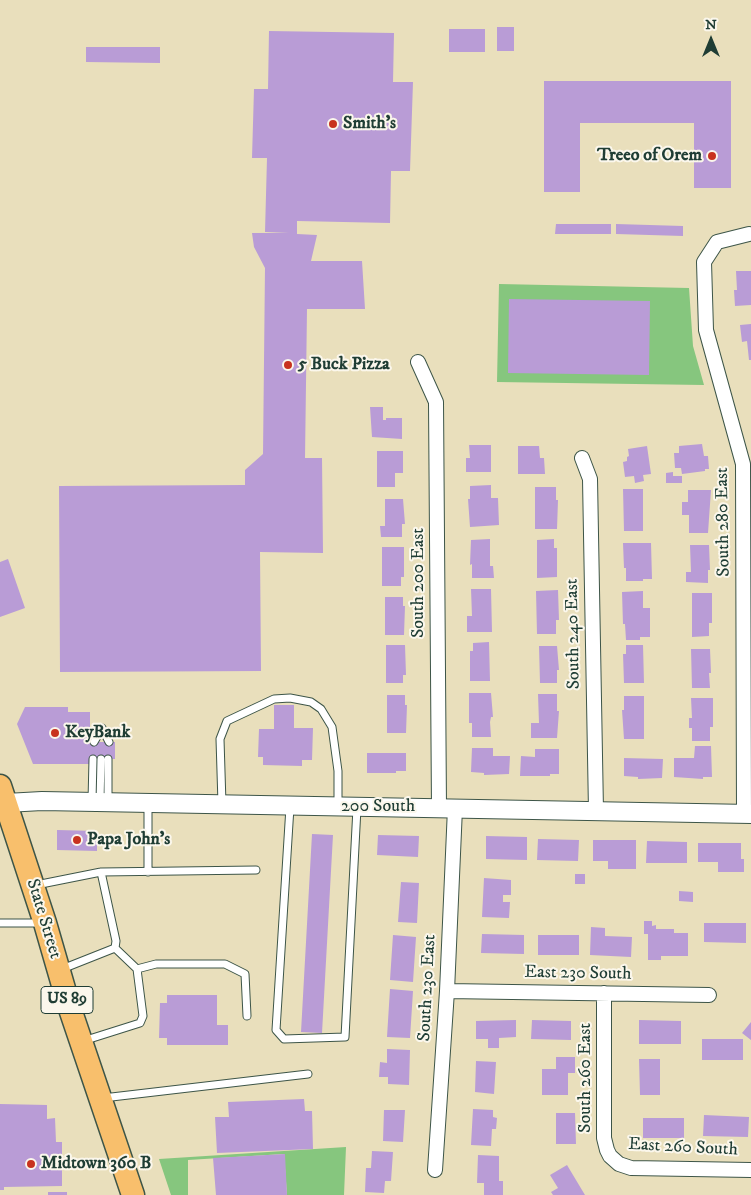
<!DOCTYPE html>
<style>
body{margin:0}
#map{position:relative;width:751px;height:1195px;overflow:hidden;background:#e9dfbc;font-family:"IM FELL DW Pica",serif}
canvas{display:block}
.north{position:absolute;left:686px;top:15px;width:50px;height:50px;-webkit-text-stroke:4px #fbf7ec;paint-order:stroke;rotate:0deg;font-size:14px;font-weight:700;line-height:20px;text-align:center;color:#1f3d34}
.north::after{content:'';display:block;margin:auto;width:18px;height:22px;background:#1f3d34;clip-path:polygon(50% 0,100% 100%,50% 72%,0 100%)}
</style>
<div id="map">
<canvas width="751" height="1195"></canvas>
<div class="north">N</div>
</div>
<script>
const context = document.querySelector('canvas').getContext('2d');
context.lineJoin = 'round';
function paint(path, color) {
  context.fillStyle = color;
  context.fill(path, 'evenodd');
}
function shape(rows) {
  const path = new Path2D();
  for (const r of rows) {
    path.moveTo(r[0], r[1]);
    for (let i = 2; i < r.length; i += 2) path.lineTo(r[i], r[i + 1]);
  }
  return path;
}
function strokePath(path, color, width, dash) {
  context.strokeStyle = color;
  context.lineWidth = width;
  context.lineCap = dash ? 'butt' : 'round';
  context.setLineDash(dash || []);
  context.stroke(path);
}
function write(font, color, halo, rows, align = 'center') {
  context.font = font + ' "IM FELL DW Pica",serif';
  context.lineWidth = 4;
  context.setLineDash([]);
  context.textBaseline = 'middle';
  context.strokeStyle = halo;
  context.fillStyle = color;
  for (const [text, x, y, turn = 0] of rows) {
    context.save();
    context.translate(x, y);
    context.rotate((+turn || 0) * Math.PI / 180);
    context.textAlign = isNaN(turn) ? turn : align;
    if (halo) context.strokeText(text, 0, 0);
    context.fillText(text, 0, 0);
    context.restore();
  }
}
paint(shape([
 [499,284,689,288,693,346,704,385,497,382],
 [346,1147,344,1195,287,1195,284,1154,188,1160,188,1195,171,1195,159,1159]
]), '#86c67e');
paint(shape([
 [497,27,514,27,514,51,497,51],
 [449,29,485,29,485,52,449,52],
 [269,31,394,33,393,82,413,82,410,171,391,171,390,223,297,221,297,234,317,235,311,261,362,261,365,309,307,309,305,458,322,458,323,553,260,552,261,671,60,672,59,486,245,485,245,470,263,454,265,268,254,247,252,233,289,233,265,232,267,158,252,158,254,89,268,89],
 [86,47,160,47,160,63,86,62],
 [544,81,731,81,731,188,694,188,694,123,580,123,580,192,544,192],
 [556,224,611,224,611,234,555,234],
 [616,224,683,226,683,236,616,234],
 [736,271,751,271,751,305,735,306,734,290,737,290],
 [509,299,650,301,649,375,508,373],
 [751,324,751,360,749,360,747,341,742,342,740,325],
 [370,407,383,407,383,420,386,420,386,418,402,418,402,439,372,437],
 [702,444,704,456,708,456,709,469,705,469,705,471,682,474,681,468,675,468,674,453,679,453,679,446],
 [469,445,491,445,491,472,466,472,466,458,470,458],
 [518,446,539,446,540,458,544,458,545,474,518,474],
 [647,446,651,474,643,475,644,481,635,483,634,476,625,477,623,462,627,461,627,457,629,456,628,449],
 [377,451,403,451,403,473,395,473,395,487,377,487],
 [673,472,673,476,682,476,682,483,666,483,666,473],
 [491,485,491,498,498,498,499,525,470,527,468,499,470,499,470,486],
 [535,487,556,487,556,500,558,500,557,529,535,529],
 [623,489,643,489,643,531,624,531],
 [688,490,711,490,708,533,689,533,689,515,682,515,682,502,688,502],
 [385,499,403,499,405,524,402,524,402,537,381,537,380,526,385,526],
 [490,539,490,566,493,566,494,578,472,578,472,564,470,565,471,540],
 [554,539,554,548,557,548,557,577,537,578,537,540],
 [623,543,651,543,652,579,643,579,643,581,626,581,626,568,624,568],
 [690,545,709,545,710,570,708,570,708,583,686,582,686,572,691,572],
 [382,547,404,547,404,577,401,577,401,586,382,586],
 [8,559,25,608,0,617,0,562],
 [471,589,491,589,492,632,467,632,467,616,472,616],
 [558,590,559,620,556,620,556,634,537,634,536,591],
 [643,591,643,608,650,608,650,637,640,637,640,640,626,640,625,624,623,624,622,592],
 [692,593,712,593,712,623,709,623,709,636,692,637],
 [385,597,403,597,403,606,405,606,404,635,385,635],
 [489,642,490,681,470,681,470,651,473,651,473,643],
 [386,645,405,645,406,675,403,675,403,683,386,683],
 [626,645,643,645,644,683,624,683,623,654,626,654],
 [539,646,557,646,559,670,557,670,557,683,540,683],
 [691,649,710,649,711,673,709,673,710,688,692,688],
 [469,693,491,693,493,717,491,717,490,722,491,737,472,737,472,723,469,723],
 [538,694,557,694,557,711,559,711,557,738,531,738,531,723,539,723],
 [387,695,405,695,405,705,407,705,406,733,387,733],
 [624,696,644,696,644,739,624,739,622,710,624,710],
 [691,698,713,698,713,727,710,727,710,741,692,741,692,728,689,728,689,718,692,718],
 [274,705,294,705,294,728,313,728,312,760,302,760,302,766,263,765,263,757,258,757,259,729,274,729],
 [25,707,68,707,68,712,90,712,90,742,115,742,115,759,89,759,89,764,33,764,17,724],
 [695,746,711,746,712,777,703,777,703,779,674,777,674,758,694,758],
 [472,748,493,748,493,756,510,756,509,774,484,775,484,773,471,772],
 [535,749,559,749,559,774,550,774,550,776,520,776,521,756,535,757],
 [367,753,406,753,406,771,396,771,396,773,367,773],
 [624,758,663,759,662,778,638,779,638,777,624,776],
 [57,830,97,831,97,851,57,850],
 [312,834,333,835,322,1033,301,1032],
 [378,835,419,836,418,857,377,855],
 [486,836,527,837,527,860,486,859],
 [538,839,579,840,578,861,537,860],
 [593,840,636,840,636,869,608,869,608,861,593,861],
 [647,841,687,842,687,863,646,863],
 [698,843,741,843,741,859,744,859,744,872,718,872,718,862,698,862],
 [575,874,585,874,585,884,575,884],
 [484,878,511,880,511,895,503,895,503,902,510,902,509,918,482,917],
 [401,882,419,883,417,923,398,922],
 [679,891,693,892,693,902,679,901],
 [644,921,652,921,652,926,656,925,656,929,674,929,674,933,688,933,688,956,661,956,661,960,648,960,648,934,644,934],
 [704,923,746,923,746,943,704,942],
 [591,927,605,928,605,936,632,937,631,957,590,955],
 [482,934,524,935,524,954,481,953],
 [393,935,416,937,413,982,390,980],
 [538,935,579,935,579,955,538,955],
 [390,989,413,991,410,1038,387,1037],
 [167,995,217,995,217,1025,228,1025,228,1045,167,1045,167,1038,159,1038,160,1003,167,1003],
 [516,1020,516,1037,499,1038,499,1048,488,1048,488,1039,476,1039,476,1021],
 [532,1020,571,1021,571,1040,531,1039],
 [639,1020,681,1021,681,1044,639,1044],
 [751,1022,751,1040,742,1033],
 [702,1039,743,1039,743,1060,702,1060],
 [387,1049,410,1050,409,1085,388,1084,388,1077,379,1077,380,1062,387,1063],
 [556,1057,575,1057,575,1073,568,1073,568,1095,542,1095,542,1069,556,1069],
 [639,1059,660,1059,660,1095,640,1095],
 [476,1061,496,1062,494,1094,475,1092],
 [304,1099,305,1111,312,1111,313,1149,217,1153,215,1117,229,1117,228,1102],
 [0,1104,47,1105,47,1119,55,1118,56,1142,62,1142,62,1186,4,1187,4,1190,0,1190],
 [473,1109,493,1110,493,1117,497,1118,496,1129,492,1129,491,1146,471,1145],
 [384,1110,405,1110,403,1142,383,1141],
 [556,1113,575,1113,576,1144,556,1144],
 [704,1115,749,1117,748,1137,703,1136],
 [643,1118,684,1118,684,1138,643,1138],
 [372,1151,393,1152,391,1181,385,1181,384,1193,365,1192,366,1168,371,1168],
 [285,1154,287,1195,216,1195,213,1158],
 [478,1155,499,1156,499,1181,503,1181,503,1195,484,1195,484,1183,477,1183],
 [567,1165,585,1195,553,1195,551,1192,558,1188,550,1175],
 [48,1192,67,1192,67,1195,48,1195]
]), '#b99cd6');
const service = shape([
 [102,728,109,742],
 [94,742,102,728],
 [92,801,93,759],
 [108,801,108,759],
 [100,802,101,759],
 [148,803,148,872],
 [222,804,220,739,227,721,274,699,290,698,311,702,321,709,332,727,338,771,338,806],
 [290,807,276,1030,284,1039,345,1037,357,808],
 [36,885,101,872,256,870],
 [0,923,42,923],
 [62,969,115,948,116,941,101,872],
 [137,969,156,964,225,964,245,974,247,1016],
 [83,1041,140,1023,143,1016,137,969,115,948],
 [103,1098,308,1074]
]);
const minor = shape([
 [418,362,436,402,439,808],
 [582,458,590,479,596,811],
 [744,814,743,464,706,330,704,262,717,242,749,234],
 [447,991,709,995],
 [604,993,604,1138,607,1150,610,1156,619,1164,631,1168,751,1170],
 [435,1170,447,991,455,808]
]);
const tertiary = shape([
 [6,803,42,801,751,814]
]);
const primary = shape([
 [0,786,45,923,69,1006,133,1195]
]);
strokePath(service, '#3d5548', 9);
strokePath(minor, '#3d5548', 16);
strokePath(tertiary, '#3d5548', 20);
strokePath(primary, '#3d5548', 25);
strokePath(service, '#fff', 7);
strokePath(minor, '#fff', 14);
strokePath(tertiary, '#fff', 18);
strokePath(primary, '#f8bf6c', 22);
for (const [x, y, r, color] of [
 [333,124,5,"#c8321e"],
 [712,156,5,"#c8321e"],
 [288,365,5,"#c8321e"],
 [55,733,5,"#c8321e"],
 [77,840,5,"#c8321e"],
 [31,1164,5,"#c8321e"]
]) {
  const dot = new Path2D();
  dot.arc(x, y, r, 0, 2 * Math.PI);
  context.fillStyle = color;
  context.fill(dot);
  strokePath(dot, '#fbf7ec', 2);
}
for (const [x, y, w] of [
 [67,1000,52]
]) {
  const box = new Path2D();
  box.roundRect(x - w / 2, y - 13.5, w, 27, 4);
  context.fillStyle = '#fbf7ec';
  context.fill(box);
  strokePath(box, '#1f3d34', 1);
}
write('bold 16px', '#1f3d34', null, [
 ["US 89",67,1000]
]);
write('bold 18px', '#1f3d34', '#fbf7ec', [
 ["Smith's",343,124],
 ["Treeo of Orem",702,156,"right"],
 ["5 Buck Pizza",298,365],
 ["KeyBank",65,733],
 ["Papa John's",87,840],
 ["Midtown 360 B",41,1164]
], 'left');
write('18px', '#1f3d34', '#fbf7ec', [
 ["South 280 East",724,522,-91],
 ["South 200 East",419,583,-90],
 ["South 240 East",574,634,-91],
 ["200 South",378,807],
 ["State Street",43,919,73],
 ["East 230 South",578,974,1],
 ["South 230 East",428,988,-87],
 ["South 260 East",586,1078,-90],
 ["East 260 South",683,1148,3]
]);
</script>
